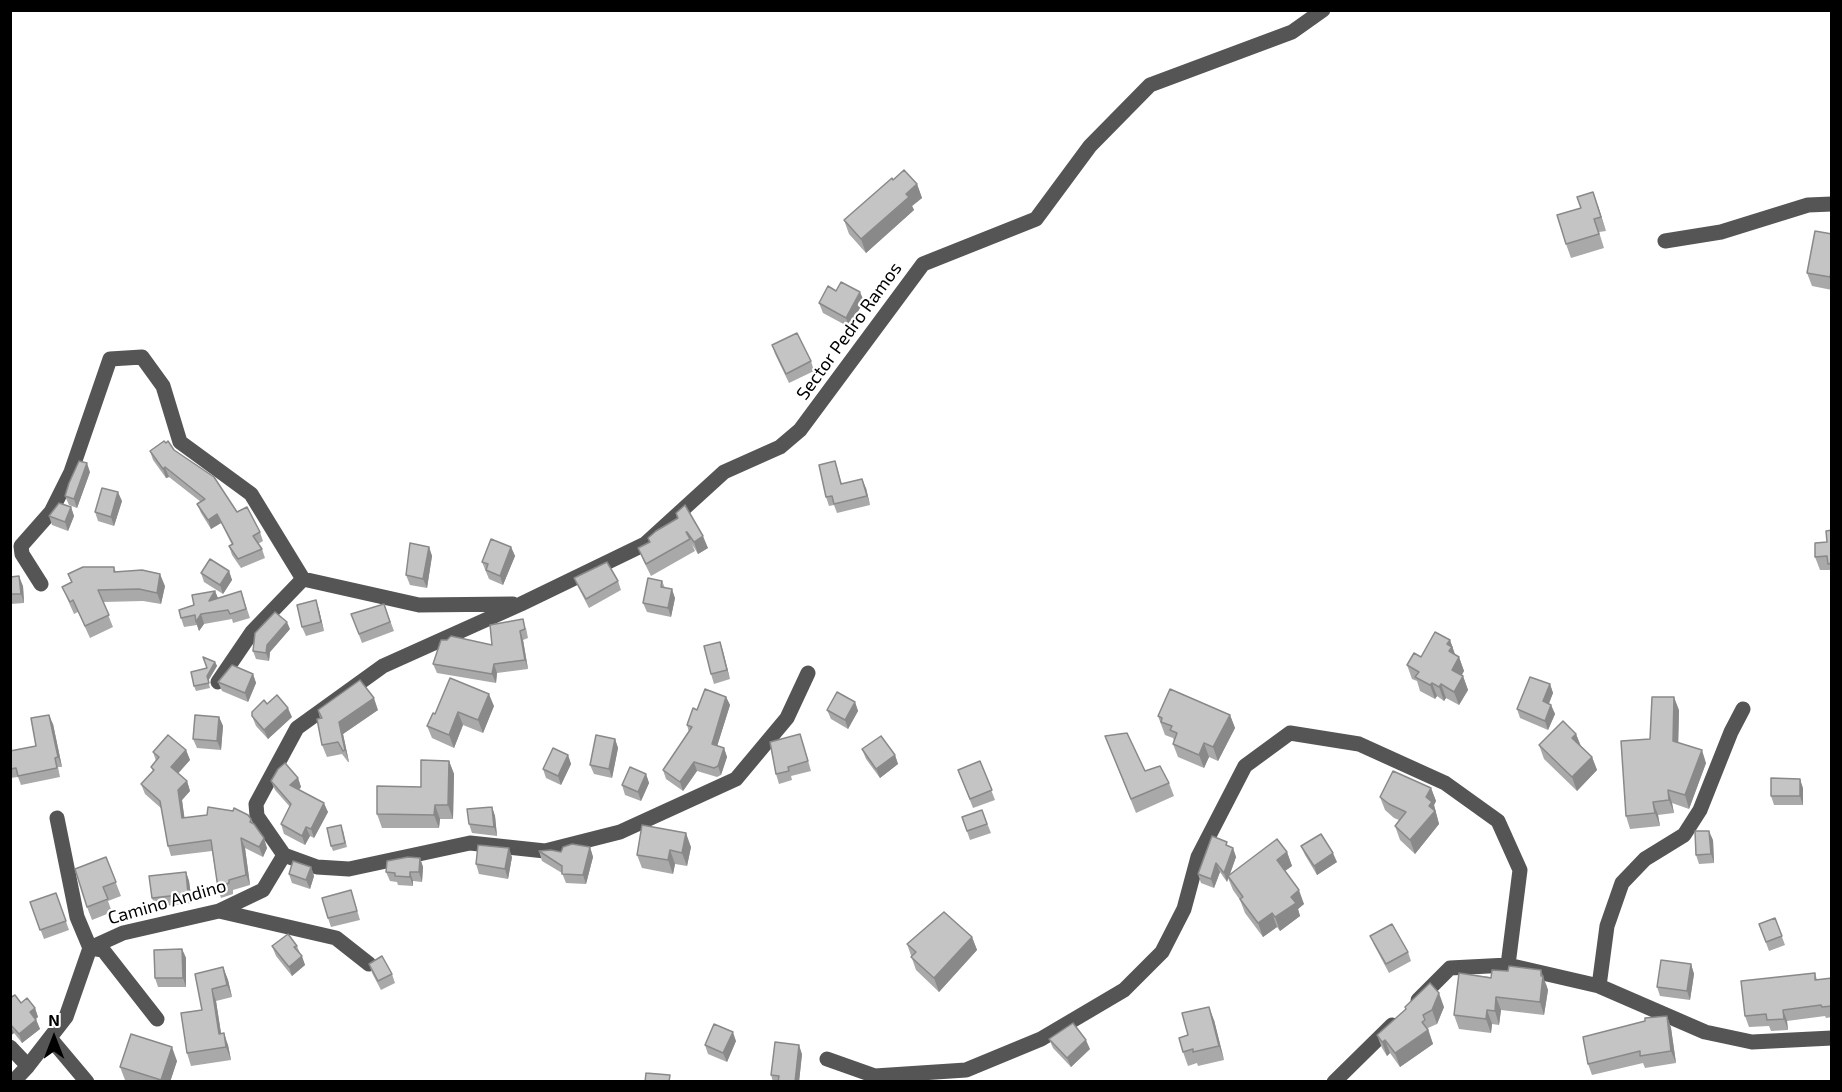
<!DOCTYPE html>
<style>
body{margin:0}
#map{position:relative;width:1842px;height:1092px;overflow:hidden;background:#fff;font-family:"Exo 2",sans-serif}
canvas{display:block}
.frame{position:absolute;inset:0;border:12px solid #000;pointer-events:none}
.north{position:absolute;left:24px;top:1008px;width:60px;height:60px;-webkit-text-stroke:4px #fff;paint-order:stroke;rotate:0deg;font-size:16px;font-weight:700;line-height:24px;text-align:center;color:#000}
.north::after{content:'';display:block;margin:auto;width:21px;height:27px;background:#000;clip-path:polygon(50% 0,100% 100%,50% 72%,0 100%)}
</style>
<div id="map">
<canvas width="1842" height="1092"></canvas>
<div class="frame"></div>
<div class="north">N</div>
</div>
<script>
const context = document.querySelector('canvas').getContext('2d');
context.lineJoin = 'round';
function shape(rows) {
  const path = new Path2D();
  for (const r of rows) {
    path.moveTo(r[0], r[1]);
    for (let i = 2; i < r.length; i += 2) path.lineTo(r[i], r[i + 1]);
  }
  return path;
}
function strokePath(path, color, width, dash) {
  context.strokeStyle = color;
  context.lineWidth = width;
  context.lineCap = dash ? 'butt' : 'round';
  context.setLineDash(dash || []);
  context.stroke(path);
}
function paint(path, color) {
  context.fillStyle = color;
  context.fill(path, 'evenodd');
}
function write(font, color, halo, rows, align = 'center') {
  context.font = font + ' "Exo 2",sans-serif';
  context.lineWidth = 4.5;
  context.setLineDash([]);
  context.textBaseline = 'middle';
  context.strokeStyle = halo;
  context.fillStyle = color;
  for (const [text, x, y, turn = 0] of rows) {
    context.save();
    context.translate(x, y);
    context.rotate((+turn || 0) * Math.PI / 180);
    context.textAlign = isNaN(turn) ? turn : align;
    if (halo) context.strokeText(text, 0, 0);
    context.fillText(text, 0, 0);
    context.restore();
  }
}
strokePath(shape([
 [1665,241,1721,232,1808,205,1832,204],
 [41,584,22,554,21,546,51,512,71,472,110,359,142,357,163,386,180,442,251,494,303,579,419,605,513,604],
 [808,673,787,718,736,779,620,832,545,851,470,843,349,869,317,867,284,855,257,816,256,804,297,728,383,666,521,604,645,544,724,472,780,447,800,430,923,264,1036,219,1090,146,1150,85,1292,32,1323,10],
 [218,682,252,632,303,579],
 [57,818,77,917,90,948,103,950,157,1019],
 [219,911,336,938,369,964],
 [1599,986,1607,926,1622,883,1645,859,1684,835,1700,810,1731,732,1743,709],
 [1418,1000,1450,968,1508,965,1599,986,1705,1032,1752,1042,1832,1038],
 [50,1038,87,1082],
 [10,1047,28,1066],
 [827,1059,875,1076,966,1070,1041,1039,1124,990,1162,952,1184,909,1198,857,1245,766,1290,733,1359,744,1445,783,1498,821,1520,870,1508,965],
 [13,1082,28,1066,66,1017,90,948,123,933,219,911,263,890,284,855],
 [1334,1082,1392,1025]
]), '#555', 15);
paint(shape([
 [893,180,917,184,922,198,912,206,914,210,866,253,849,234,844,220],
 [1598,206,1606,231,1599,232,1604,248,1571,258,1566,244],
 [1832,234,1832,290,1812,286,1807,273],
 [836,291,864,301,849,327,823,313,819,303],
 [772,345,811,361,814,371,789,383,775,354],
 [174,450,237,512,260,532,263,541,258,544,262,549,265,558,241,568,232,555,229,546,232,545,221,523,211,529,201,513,197,504,201,502,169,477,166,478,153,460,150,451],
 [835,461,842,484,866,488,870,505,837,513,834,505,829,506,826,497],
 [90,472,77,508,69,505,65,496],
 [122,501,114,526,98,521,95,512],
 [71,507,74,516,68,531,52,525,49,516],
 [676,513,708,548,698,554,692,544,695,551,651,576,643,560,638,548,649,542,648,538,677,518],
 [1832,530,1832,573,1830,570,1820,570,1815,557,1827,542],
 [429,547,432,556,427,588,410,585,406,575],
 [511,547,515,556,503,585,489,579,482,562],
 [114,567,116,572,165,586,161,604,143,601,103,602,113,627,90,638,78,612,74,614,62,587,71,582,68,574],
 [229,571,232,580,223,594,204,582,201,573],
 [10,577,23,586,24,603,10,604],
 [574,578,618,581,621,590,589,608,578,587],
 [662,581,665,588,675,598,671,617,647,612,643,603],
 [215,591,218,598,241,591,250,618,233,623,232,619,204,624,199,631,197,625,184,627,181,618,194,605],
 [384,604,394,631,362,643,351,614],
 [319,610,324,631,306,636,302,627],
 [526,628,528,638,523,640,528,669,497,673,496,683,437,673,433,664,492,645],
 [290,629,270,652,269,661,256,659,253,651],
 [1450,640,1455,655,1459,657,1464,671,1461,676,1463,676,1468,690,1459,705,1446,698,1444,701,1437,696,1435,699,1420,691,1417,681,1412,679,1407,665],
 [720,642,730,679,714,684,711,674],
 [215,662,217,666,208,681,210,688,196,691,194,686,207,668],
 [253,674,256,683,248,702,222,691,218,682],
 [1550,684,1553,693,1549,704,1551,705,1555,714,1548,730,1520,718,1517,709],
 [726,697,730,705,717,746,724,748,727,757,721,775,717,777,697,771,683,791,666,779,663,770,689,732,687,725],
 [855,702,858,711,848,729,831,719,827,710],
 [267,704,292,717,268,739,256,726,252,716],
 [494,706,483,733,463,725,454,748,432,738,427,726,435,714],
 [318,710,378,710,343,734,349,762,348,762,342,754,327,757,322,745,320,718],
 [1679,710,1678,743,1706,763,1689,809,1672,803,1674,813,1658,815,1660,826,1630,829,1626,816],
 [1230,715,1235,728,1218,761,1209,757,1204,768,1178,757,1173,744,1174,741,1173,738,1165,735,1158,716],
 [219,717,223,726,221,750,197,748,193,739],
 [53,724,62,767,58,767,60,777,21,785,18,777,10,778,10,751,36,746],
 [1576,734,1581,746,1592,757,1597,770,1577,791,1544,759,1539,745],
 [1105,736,1145,771,1169,783,1174,796,1136,813],
 [615,739,618,748,612,778,594,774,590,765],
 [803,743,811,771,791,776,792,780,779,784,776,774],
 [862,749,895,755,898,764,880,778,866,759],
 [186,750,190,760,178,773,187,781,190,791,182,800,184,818,251,819,267,848,263,857,245,848,250,885,233,890,233,894,221,898,218,888,212,851,171,856,168,846,162,809,145,794,141,784,153,771,151,767,156,761,153,752],
 [568,755,571,764,561,785,546,778,543,769],
 [449,761,454,774,453,819,440,819,439,828,382,828,377,814,421,787],
 [980,761,995,800,973,808,958,770],
 [646,774,649,783,641,801,625,795,622,785],
 [298,778,301,787,299,790,328,812,314,838,310,836,305,845,284,834,281,824,290,807,275,790,271,781],
 [1431,788,1436,801,1434,805,1439,824,1415,854,1400,840,1395,826,1399,820,1394,818,1385,810,1380,797],
 [1803,788,1803,805,1774,805,1771,796],
 [492,807,495,816,497,836,472,833,469,824],
 [982,810,991,833,970,840,962,817],
 [343,830,347,847,333,851,331,846],
 [1713,840,1714,863,1699,864,1696,855],
 [1229,846,1233,848,1236,857,1230,874,1287,852,1292,866,1285,871,1304,904,1298,909,1300,916,1280,931,1277,927,1263,937,1245,913,1240,900,1233,890,1228,878,1227,882,1220,872,1214,888,1201,883,1198,874],
 [1301,846,1337,862,1317,875,1305,855],
 [590,847,593,857,586,884,566,883,562,873,542,861,539,851,561,852],
 [691,847,687,866,675,864,673,874,642,868,637,855],
 [106,857,121,896,108,901,112,912,92,920,87,907],
 [512,857,508,879,479,874,476,864],
 [420,858,423,867,422,882,413,881,413,886,398,885,397,882,390,881,386,872],
 [311,867,314,876,310,889,292,883,289,874],
 [186,872,189,881,192,903,155,907,152,898],
 [351,890,360,920,331,927,328,918],
 [56,893,69,930,44,939,30,902],
 [1775,918,1785,945,1769,951,1759,924],
 [1370,936,1408,952,1411,961,1389,973,1374,945],
 [972,937,977,950,939,992,916,970,907,944],
 [272,946,297,946,305,965,292,976,276,956],
 [182,949,186,958,186,987,158,987,155,978],
 [369,964,392,974,395,983,381,990,372,973],
 [1691,964,1694,974,1690,1000,1660,996,1657,987],
 [223,967,228,980,232,997,216,1001,221,1033,228,1045,231,1060,191,1066,187,1053,202,1010,195,974],
 [1459,973,1546,984,1548,990,1544,1015,1501,1010,1499,1025,1492,1024,1491,1033,1459,1029,1454,1015],
 [1815,973,1817,980,1832,978,1832,1017,1826,1018,1825,1016,1787,1021,1788,1030,1771,1031,1769,1026,1749,1027,1745,1016],
 [10,998,35,1008,38,1017,36,1019,40,1029,22,1043,14,1033,10,1036],
 [1444,1007,1437,1024,1428,1028,1433,1044,1400,1067,1390,1053,1387,1056,1382,1048,1377,1035,1406,1009],
 [1667,1016,1671,1028,1676,1063,1645,1068,1643,1063,1592,1075,1588,1064],
 [1214,1020,1224,1060,1198,1066,1197,1063,1188,1066,1183,1052,1188,1035],
 [1049,1039,1090,1049,1071,1067,1053,1048],
 [736,1041,727,1062,708,1054,705,1045],
 [802,1054,799,1082,773,1082,771,1075],
 [177,1061,170,1082,129,1082,125,1080,120,1067]
]), '#a9a9a9');
paint(shape([
 [917,184,922,198,912,206,914,210,866,253,861,239,906,194],
 [1593,192,1598,206,1606,231,1601,217],
 [860,292,864,301,849,327,846,318],
 [87,463,90,472,77,508,74,499],
 [165,467,169,477,166,478,163,469],
 [862,479,866,488,870,505,867,496],
 [118,492,122,501,114,526,111,517],
 [71,507,74,516,68,531,65,522],
 [217,514,221,523,211,529,208,520],
 [703,536,708,548,698,554,694,542],
 [429,547,432,556,427,588,423,579],
 [511,547,515,556,503,585,500,576],
 [229,571,232,580,223,594,220,585],
 [160,574,165,586,161,604,157,593],
 [19,576,23,586,24,603,21,594],
 [672,589,675,598,671,617,668,608],
 [215,591,219,601,209,601],
 [316,600,319,610,324,631,321,622],
 [201,614,204,624,199,631,196,622],
 [287,622,290,629,270,652,269,661,266,653,267,645],
 [520,631,523,640,528,669,525,660],
 [1450,640,1457,660,1454,665,1447,644],
 [720,642,723,651,730,679,727,670],
 [1459,657,1464,671,1457,684,1452,670],
 [215,662,217,666,208,681,210,688,207,676],
 [494,664,497,673,496,683,492,674],
 [253,674,256,683,248,702,245,693],
 [1463,676,1468,690,1459,705,1454,692],
 [1432,683,1437,696,1435,699,1430,685],
 [1441,684,1446,698,1444,701,1439,687],
 [1550,684,1553,693,1546,710,1543,701],
 [489,694,494,706,483,733,478,720],
 [726,697,730,705,715,753,712,744],
 [1674,697,1679,710,1678,754,1673,741],
 [374,698,378,710,343,734,349,762,345,750,339,722],
 [855,702,858,711,848,729,845,720],
 [1551,705,1555,714,1548,730,1545,721],
 [288,708,292,717,268,739,264,730],
 [458,712,463,725,454,748,449,735],
 [49,715,53,724,62,767,58,757],
 [1230,715,1235,728,1218,761,1213,747],
 [219,717,223,726,221,750,217,741],
 [1576,734,1581,747,1572,738],
 [615,739,618,748,612,778,609,769],
 [1204,743,1209,757,1204,768,1199,755],
 [724,748,727,757,721,775,718,766],
 [186,750,190,760,175,777,171,767],
 [1702,750,1706,763,1689,809,1685,795],
 [568,755,571,764,561,785,558,776],
 [895,755,898,764,880,778,876,769],
 [1592,757,1597,770,1577,791,1572,777],
 [449,761,454,774,453,819,448,805],
 [694,762,697,771,683,791,680,782],
 [646,774,649,783,641,801,638,792],
 [298,778,301,787,294,794,290,785],
 [1800,779,1803,788,1803,805,1800,796],
 [187,781,190,791,182,800,186,828,182,818,178,790],
 [1431,788,1436,801,1434,805,1439,824,1415,854,1410,840,1426,797],
 [1668,790,1672,803,1674,813,1669,800],
 [1653,802,1658,815,1660,826,1655,813],
 [324,803,328,812,314,838,311,829],
 [435,805,440,819,439,828,434,815],
 [492,807,495,816,497,836,494,827],
 [306,827,310,836,305,845,302,836],
 [1709,831,1713,840,1714,863,1711,854],
 [686,833,691,847,687,866,682,853],
 [241,838,245,848,250,885,246,875],
 [264,838,267,848,263,857,259,847],
 [590,847,593,857,586,884,583,875],
 [509,848,512,857,508,879,505,869],
 [1233,848,1236,857,1227,882,1224,873],
 [670,850,675,864,673,874,668,860],
 [1287,852,1292,866,1282,873,1277,860],
 [1333,853,1337,862,1317,875,1314,866],
 [420,858,423,867,422,882,419,872],
 [1216,863,1220,872,1214,888,1211,879],
 [311,867,314,876,310,889,306,880],
 [186,872,189,881,192,903,188,894],
 [410,872,413,881,413,886,410,877],
 [1299,890,1304,904,1298,909,1300,916,1280,931,1275,917,1291,897],
 [1272,913,1277,927,1263,937,1258,923],
 [972,937,977,950,939,992,934,978],
 [182,949,186,958,186,987,183,978],
 [302,956,305,965,292,976,289,967],
 [1691,964,1694,974,1690,1000,1687,991],
 [223,967,228,980,232,997,227,985],
 [1541,970,1548,990,1544,1015,1540,1002],
 [212,989,216,1001,223,1046,219,1034],
 [1439,993,1444,1007,1437,1024,1432,1010],
 [1496,997,1501,1010,1499,1025,1495,1011],
 [1209,1007,1214,1020,1224,1060,1219,1046],
 [35,1008,38,1017,33,1021,30,1012],
 [1487,1010,1492,1024,1491,1033,1486,1019],
 [1783,1010,1787,1021,1788,1030,1784,1019],
 [1667,1016,1671,1028,1676,1063,1671,1051],
 [36,1020,40,1029,22,1043,19,1034],
 [10,1024,14,1033,10,1036],
 [1428,1030,1433,1044,1400,1067,1395,1053],
 [733,1032,736,1041,727,1062,723,1053],
 [224,1033,228,1045,231,1060,226,1047],
 [1086,1040,1090,1049,1071,1067,1067,1058],
 [1385,1040,1390,1053,1387,1056,1382,1042],
 [799,1045,802,1054,799,1082,795,1082],
 [172,1047,177,1061,170,1082,161,1082,161,1080]
]), '#898989');
const building = shape([
 [904,170,917,184,906,194,909,197,861,239,844,220,892,178,893,180,904,170],
 [1593,192,1601,217,1594,219,1599,234,1566,244,1557,215,1581,208,1577,197,1593,192],
 [1815,231,1832,234,1832,268,1830,277,1807,273,1815,231],
 [841,282,860,292,846,318,819,303,828,286,836,291,841,282],
 [797,333,811,361,786,374,772,345,797,333],
 [164,441,166,443,168,441,174,450,214,477,237,512,247,507,260,532,253,536,262,549,238,559,229,546,233,544,217,514,208,520,197,504,205,499,165,467,163,469,150,451,164,441],
 [79,461,87,463,74,499,65,496,69,483,79,461],
 [835,461,841,484,862,479,867,496,834,504,832,496,826,497,819,465,835,461],
 [102,488,118,492,111,517,95,512,102,488],
 [59,503,71,507,65,522,49,516,59,503],
 [685,505,703,536,694,542,687,532,686,532,690,539,646,564,638,548,650,542,648,538,656,531,678,518,676,513,685,505],
 [1832,530,1832,563,1828,564,1827,556,1815,557,1815,543,1827,542,1826,531,1832,530],
 [491,539,511,547,500,576,486,570,488,564,482,562,491,539],
 [410,543,429,547,423,579,406,575,410,543],
 [210,559,229,571,220,585,201,573,210,559],
 [607,562,618,581,586,599,574,578,607,562],
 [83,567,114,567,114,572,142,570,160,574,157,593,139,589,98,590,109,615,85,626,73,600,70,602,62,587,72,582,68,574,83,567],
 [19,576,21,594,10,594,10,577,19,576],
 [648,578,662,581,661,587,672,589,668,608,643,603,648,578],
 [215,591,209,601,241,591,246,609,230,614,228,610,201,614,196,622,195,615,181,618,179,610,194,605,192,595,215,591],
 [316,600,321,622,302,627,297,605,316,600],
 [384,604,390,622,359,634,351,614,384,604],
 [275,612,287,622,267,645,266,653,253,651,255,633,275,612],
 [523,619,525,629,520,631,525,660,494,664,492,674,433,664,441,640,447,640,451,636,492,645,490,625,523,619],
 [1435,632,1450,640,1447,644,1452,647,1449,651,1459,657,1452,670,1463,676,1454,692,1441,684,1439,687,1432,683,1430,685,1415,677,1419,672,1407,665,1414,653,1421,657,1435,632],
 [720,642,727,670,711,674,704,646,720,642],
 [203,657,215,662,207,676,209,683,194,686,191,672,207,668,203,657],
 [232,665,253,674,245,693,218,682,232,665],
 [1530,677,1550,684,1543,701,1551,705,1545,721,1517,709,1530,677],
 [450,678,489,694,478,720,458,712,449,735,427,726,433,713,435,714,450,678],
 [360,680,374,698,339,722,345,750,343,751,338,742,322,745,317,719,322,718,318,710,360,680],
 [705,689,726,697,712,744,724,748,718,766,714,768,694,762,680,782,663,770,692,727,687,725,693,708,697,710,705,689],
 [1170,689,1230,715,1213,747,1204,743,1199,755,1173,744,1177,733,1170,730,1172,726,1161,722,1162,718,1158,716,1170,689],
 [837,692,855,702,845,720,827,710,837,692],
 [277,695,288,708,264,730,252,716,252,712,264,700,267,704,277,695],
 [1652,697,1674,697,1673,741,1702,750,1685,795,1668,790,1669,800,1653,802,1655,813,1626,816,1621,741,1650,739,1652,697],
 [49,715,58,757,55,758,57,768,18,776,16,768,10,769,10,751,36,746,31,718,49,715],
 [195,715,219,717,217,741,193,739,195,715],
 [1563,721,1576,734,1572,738,1592,757,1572,777,1539,745,1563,721],
 [1127,733,1145,771,1160,766,1169,783,1131,799,1105,736,1127,733],
 [800,734,808,761,788,767,789,771,776,774,770,742,800,734],
 [168,735,186,750,171,767,187,781,178,790,182,818,207,815,208,807,233,811,234,808,248,815,251,819,250,822,254,824,264,838,259,847,241,838,246,875,229,880,229,883,218,888,211,840,168,846,160,801,141,784,154,770,151,767,159,757,153,752,168,735],
 [596,735,615,739,609,769,590,765,596,735],
 [881,736,895,755,876,769,862,749,881,736],
 [553,748,568,755,558,776,543,769,553,748],
 [421,760,449,761,448,805,435,805,434,815,377,814,377,786,421,787,421,760],
 [980,761,992,790,970,799,958,770,980,761],
 [285,763,298,778,290,785,324,803,311,829,306,827,302,836,281,824,291,804,271,781,278,769,285,763],
 [630,767,646,774,638,792,622,785,630,767],
 [1393,771,1431,788,1426,797,1432,802,1429,806,1435,811,1410,840,1395,826,1406,812,1389,804,1380,797,1393,771],
 [1771,778,1800,779,1800,796,1771,796,1771,778],
 [492,807,494,827,469,824,467,809,492,807],
 [982,810,987,824,967,831,962,817,982,810],
 [341,825,345,843,331,846,327,828,341,825],
 [642,825,686,833,682,853,670,850,668,860,637,855,642,825],
 [1695,831,1709,831,1711,854,1696,855,1695,831],
 [1321,834,1333,853,1314,866,1301,846,1321,834],
 [1212,836,1227,842,1226,845,1233,848,1224,873,1216,863,1211,879,1198,874,1212,836],
 [1277,839,1287,852,1277,860,1299,890,1291,897,1296,903,1275,917,1272,913,1258,923,1240,899,1243,897,1228,876,1277,839],
 [572,844,590,847,583,875,562,874,562,866,539,851,551,850,561,852,563,847,572,844],
 [478,845,509,848,505,869,476,864,478,845],
 [106,857,116,882,103,887,108,899,87,907,75,869,106,857],
 [408,857,420,858,419,872,410,872,410,877,395,876,395,873,386,872,387,861,408,857],
 [293,861,311,867,306,880,289,874,293,861],
 [186,872,188,894,152,898,149,876,186,872],
 [351,890,357,911,328,918,322,898,351,890],
 [56,893,66,921,40,930,30,902,56,893],
 [944,912,972,937,934,978,911,957,916,952,907,944,944,912],
 [1775,918,1782,936,1766,942,1759,924,1775,918],
 [1392,924,1408,952,1386,964,1370,936,1392,924],
 [288,934,297,946,294,947,302,956,289,967,272,946,288,934],
 [182,949,183,978,155,978,154,950,182,949],
 [382,956,392,974,378,981,369,964,382,956],
 [1661,960,1691,964,1687,991,1657,987,1661,960],
 [1509,966,1541,970,1541,976,1543,976,1540,1002,1496,997,1495,1011,1487,1010,1486,1019,1454,1015,1459,973,1491,978,1492,970,1508,971,1509,966],
 [223,967,227,985,212,989,219,1034,224,1033,226,1047,187,1053,181,1013,202,1010,195,974,223,967],
 [1815,973,1815,980,1832,978,1832,1006,1822,1007,1821,1005,1783,1010,1784,1019,1767,1020,1766,1014,1745,1016,1741,981,1815,973],
 [1430,983,1439,993,1432,1010,1423,1015,1425,1020,1422,1022,1428,1030,1395,1053,1385,1040,1382,1042,1377,1035,1406,1009,1405,1007,1430,983],
 [15,995,21,1003,27,998,35,1008,30,1012,36,1020,19,1034,10,1024,10,998,15,995],
 [1209,1007,1219,1046,1193,1052,1193,1049,1183,1052,1179,1038,1188,1035,1182,1013,1209,1007],
 [1667,1016,1671,1051,1640,1056,1640,1051,1588,1064,1583,1037,1645,1021,1645,1018,1667,1016],
 [1073,1023,1086,1040,1067,1058,1049,1039,1073,1023],
 [714,1024,733,1032,723,1053,705,1045,714,1024],
 [131,1034,172,1047,161,1080,120,1067,131,1034],
 [775,1042,799,1045,795,1082,778,1082,779,1076,771,1075,775,1042],
 [646,1073,670,1075,669,1082,645,1082,646,1073]
]);
paint(building, '#c4c4c4');
strokePath(building, '#898989', 1.5);
write('18px', '#000', '#fff', [
 ["Sector Pedro Ramos",849,331,-54],
 ["Camino Andino",167,902,-16]
]);
</script>
